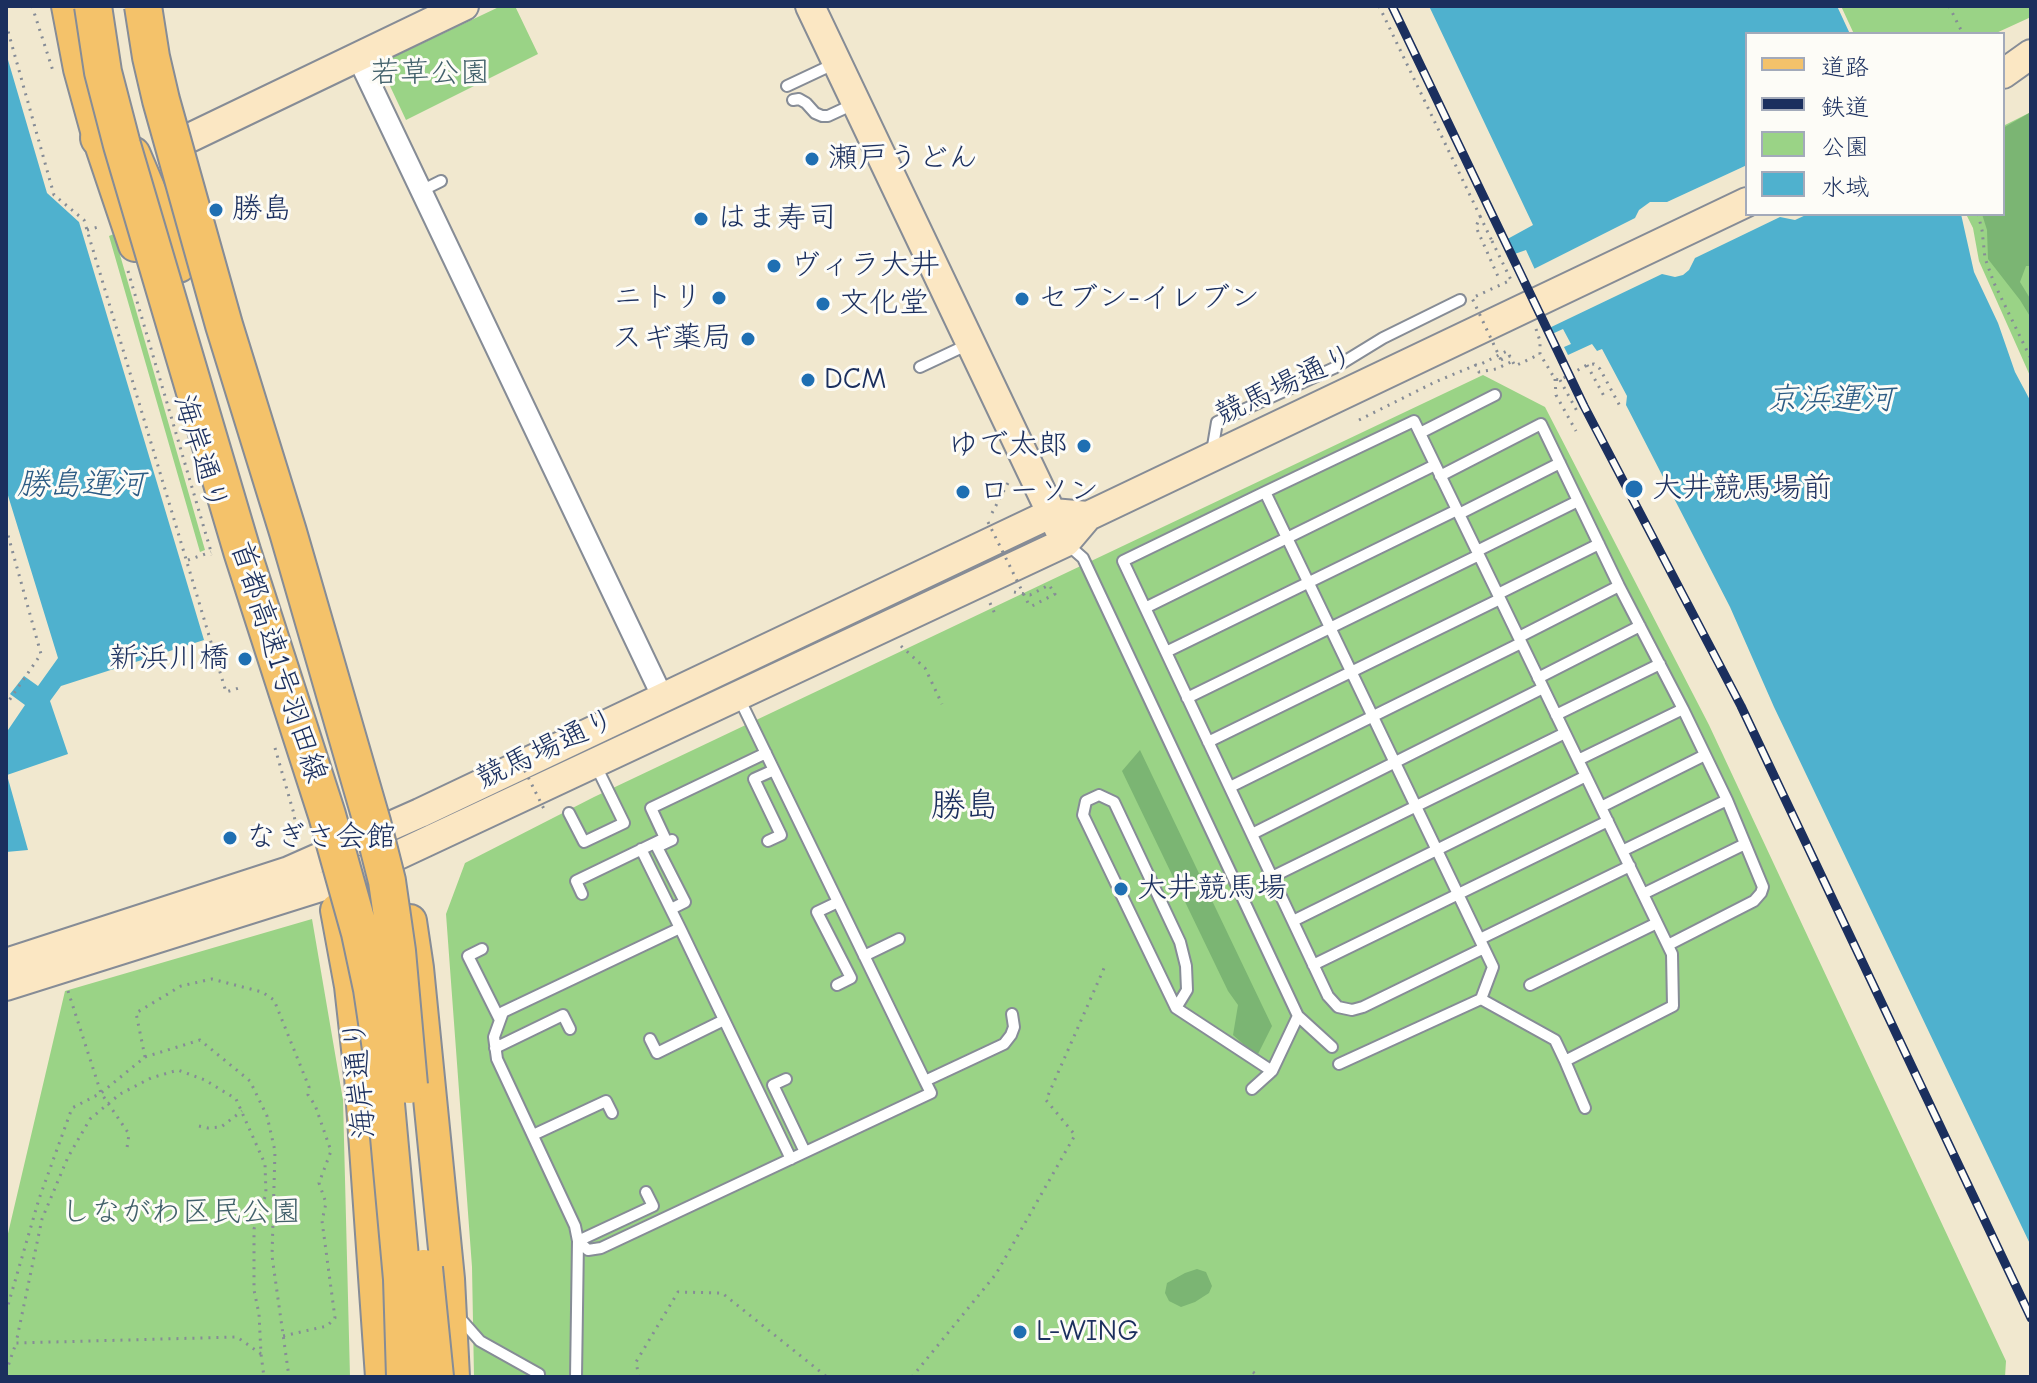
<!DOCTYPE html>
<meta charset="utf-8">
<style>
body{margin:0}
#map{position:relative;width:2037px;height:1383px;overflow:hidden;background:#f1e8cf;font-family:"Comic Neue","Klee One",sans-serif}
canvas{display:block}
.frame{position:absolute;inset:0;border:8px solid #1b2f5e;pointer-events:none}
.legend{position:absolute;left:1745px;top:32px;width:260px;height:184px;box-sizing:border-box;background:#fdfcf7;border:2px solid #a3aaba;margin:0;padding:10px 14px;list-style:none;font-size:24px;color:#1b2f5e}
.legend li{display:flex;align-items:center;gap:16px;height:40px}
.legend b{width:40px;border:2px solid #a3aaba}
</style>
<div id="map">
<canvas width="2037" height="1383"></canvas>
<div class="frame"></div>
<ul class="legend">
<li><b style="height:10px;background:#f4c26a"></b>道路</li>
<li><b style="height:10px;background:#1b2f5e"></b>鉄道</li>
<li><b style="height:22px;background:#9ad386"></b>公園</li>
<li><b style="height:22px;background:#4fb1ce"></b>水域</li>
</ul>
</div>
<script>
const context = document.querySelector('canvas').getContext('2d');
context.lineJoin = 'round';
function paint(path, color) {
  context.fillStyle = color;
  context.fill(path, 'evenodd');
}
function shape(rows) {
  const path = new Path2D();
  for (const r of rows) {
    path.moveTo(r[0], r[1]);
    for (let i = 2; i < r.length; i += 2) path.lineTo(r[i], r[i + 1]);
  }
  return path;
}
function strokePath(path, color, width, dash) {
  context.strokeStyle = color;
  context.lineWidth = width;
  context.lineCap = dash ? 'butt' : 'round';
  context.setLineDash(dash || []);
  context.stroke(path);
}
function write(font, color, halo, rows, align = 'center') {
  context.font = font + ' "Comic Neue","Klee One",sans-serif';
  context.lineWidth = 6;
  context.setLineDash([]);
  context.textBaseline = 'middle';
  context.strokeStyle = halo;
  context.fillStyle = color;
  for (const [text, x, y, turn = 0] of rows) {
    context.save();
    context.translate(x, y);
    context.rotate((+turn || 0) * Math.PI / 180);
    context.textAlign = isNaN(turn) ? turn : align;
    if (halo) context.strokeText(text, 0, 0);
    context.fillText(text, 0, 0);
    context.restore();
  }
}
paint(shape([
 [501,6,515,6,538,54,406,120,382,69,385,61],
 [1841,6,2031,6,2031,17,1994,34,1854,34],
 [2031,112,2031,378,1979,261,1973,228,1966,214,2003,214,2003,126],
 [114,234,205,550,200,552,109,236],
 [1483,375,1545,407,1709,725,2006,1361,2005,1377,474,1377,472,1267,446,914,465,863,594,797],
 [312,919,343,1100,350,1377,6,1377,6,1242,65,991]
]), '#9ad386');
paint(shape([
 [2031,112,2031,266,2026,266,2020,282,2031,300,2031,318,2020,300,1988,259,1987,230,1982,214,2003,214,2003,128],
 [1140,750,1272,1026,1257,1056,1233,1035,1238,1005,1228,991,1122,771],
 [1197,1269,1206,1272,1212,1286,1209,1293,1195,1302,1181,1307,1169,1301,1165,1293,1167,1283,1185,1273]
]), '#7bb573');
paint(shape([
 [1429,6,1837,6,1850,34,1747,34,1747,214,1961,214,1974,272,1998,323,2015,372,2031,402,2031,1246,1774,707,1730,607,1626,405,1627,396,1602,349,1597,351,1592,344,1568,355,1564,347,1571,344,1563,329,1552,334,1524,277,1536,272,1526,250,1509,256,1502,242,1533,225],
 [6,53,47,193,79,222,204,640,61,686,50,701,68,754,7,775,28,850,6,852,6,733,25,705,10,694,24,676,38,686,58,658,6,489]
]), '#4fb1ce');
paint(shape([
 [1747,165,1747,214,1808,214,1795,220,1780,217,1695,258,1689,270,1683,275,1675,277,1662,274,1545,330,1520,276,1635,218,1639,210,1650,202,1667,202]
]), '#f1e8cf');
const lane = shape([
 [787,86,836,63],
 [793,100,799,99,806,103,815,113,822,116,828,116,854,104],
 [421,191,441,181],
 [920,367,969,344],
 [1420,433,1495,395],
 [1212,452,1217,422,1334,368,1383,338,1460,300],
 [1440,476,1541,424,1619,586,1683,709,1727,800,1763,887,1761,893,1754,901,1668,945],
 [1265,492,1493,967,1481,999,1555,1040,1565,1061,1673,1006,1672,954,1414,421,1265,492,1123,561,1328,996,1338,1007,1352,1010,1363,1007,1484,948],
 [1459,514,1560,463],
 [1067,544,1083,558,1298,1016,1332,1047],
 [1477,551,1578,501],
 [1498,594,1599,544],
 [1145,608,1435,465],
 [1519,637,1619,586],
 [1166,652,1457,510],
 [1538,678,1640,626],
 [739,698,925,1081,1004,1044,1011,1035,1014,1027,1012,1014],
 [1187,698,1479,555],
 [1556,715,1660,664],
 [1208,742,1500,599],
 [1578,760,1683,709],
 [1230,787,1521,643],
 [1099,795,1114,802,1180,942,1186,966,1187,990,1176,1008,1083,815,1086,801,1099,795],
 [1601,807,1705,755],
 [569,813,584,842,624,823,596,766],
 [1252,834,1543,688],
 [768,841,781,835,754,779,774,770],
 [641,849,680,928,503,1012,494,1037,497,1059,575,1226,578,1241,588,1250,601,1248,931,1093,925,1081],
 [1622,851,1727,800],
 [1272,877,1565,733],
 [582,894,576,881,665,838,651,808,766,753],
 [1643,894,1745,844],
 [671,909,685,902,657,847,672,840],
 [1293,921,1586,776],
 [680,928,791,1159],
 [1480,939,1630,866],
 [482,949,468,956,500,1020],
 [864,956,899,939],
 [1313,965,1608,821],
 [837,985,851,978,817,912,838,902],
 [1530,985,1657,923],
 [1176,1008,1272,1071,1298,1016],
 [650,1039,657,1053,724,1020],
 [495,1048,563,1015,570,1029],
 [1565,1061,1585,1108],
 [1339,1064,1481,999],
 [786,1079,773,1085,805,1152],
 [1252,1089,1272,1071],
 [533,1135,606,1101,612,1113],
 [458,1316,480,1341,539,1374,539,1377],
 [576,1377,578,1241,653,1206,646,1192]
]);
const street = shape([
 [357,56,663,698]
]);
const secondary = shape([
 [810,6,1059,529],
 [2003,74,2031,54],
 [183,141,464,6],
 [6,963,289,871,420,813,1052,513,1088,516],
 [6,986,330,884,396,856,1066,542,1088,516,1747,202]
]);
const primary = shape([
 [68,6,80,69,99,138,135,245],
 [337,910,351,986,361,1076,382,1377],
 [410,921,417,968,448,1279,453,1377]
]);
const highway = shape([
 [99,138,132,155,178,264]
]);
strokePath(lane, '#868c96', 14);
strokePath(street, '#868c96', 24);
strokePath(secondary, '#868c96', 32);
strokePath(primary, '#868c96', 36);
strokePath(highway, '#868c96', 40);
strokePath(shape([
 [32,6,53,71],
 [1379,6,1480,216,1476,227,1500,281],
 [1949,6,1963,34],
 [6,24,54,195,84,220,87,230,226,692,239,688],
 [1978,214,1982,230,1985,258,1994,283,2031,359],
 [1480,216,1492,241],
 [87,230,102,226],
 [128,271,212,555],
 [1536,329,1540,341,1540,354,1555,379,1560,380,1587,365,1594,364,1600,369,1621,408],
 [1501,360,1510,356],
 [1475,364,1479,372,1496,369,1513,361],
 [1587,365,1605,398],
 [1555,379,1556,395,1576,431],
 [1560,380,1578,413],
 [1359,420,1435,382,1476,365,1481,364,1507,351,1515,366,1540,354],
 [992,513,1009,481],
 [6,528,41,654,6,705],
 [188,560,211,552],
 [1014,592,1030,595,1049,585,1055,594,1030,607],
 [990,603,996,616],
 [901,646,925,668,942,704],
 [275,748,294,814,297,836,292,844],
 [68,991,101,1093,129,1134,127,1148],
 [145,1057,136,1013,181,986,212,979,262,992,274,1000,309,1087,308,1095,315,1105,331,1151,319,1183,326,1203,322,1221,335,1318,327,1326,283,1336],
 [199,1126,208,1128,221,1127,242,1111],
 [6,1312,39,1199,72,1108,101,1093,145,1057,200,1040,250,1081,267,1116,275,1151,272,1256,289,1377],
 [261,1354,237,1337,16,1343,42,1219,68,1157,90,1119,120,1094,151,1078,178,1070,205,1080,236,1099,265,1164,266,1194,254,1229,254,1290,259,1314,261,1354,264,1377],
 [6,1372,16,1343],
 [1253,1372,1259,1377],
 [639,1377,636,1362,678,1292,722,1293,827,1377],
 [912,1377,996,1274,1075,1135,1046,1100,1105,966]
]), '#868c96', 3, [2, 6]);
strokePath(lane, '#fff', 10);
strokePath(street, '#fff', 20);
strokePath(secondary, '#fbe7c3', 28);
strokePath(primary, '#f4c26a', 32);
strokePath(highway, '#f4c26a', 36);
const rail = shape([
 [1392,6,1584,406,1741,706,2031,1318]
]);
strokePath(rail, '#1b2f5e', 9);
strokePath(rail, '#fdfcf7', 6, [18]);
const highwayBridge = shape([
 [93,6,103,72,122,145,242,551,327,815,360,933,372,989,381,1049,402,1279,405,1377],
 [143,6,151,57,161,100,224,325,288,532,372,822,387,881,397,951,409,1085],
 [424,1268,435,1377]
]);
strokePath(highwayBridge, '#868c96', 40, []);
strokePath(shape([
 [1492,241,1511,280,1472,298,1501,360],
 [988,522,1030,607],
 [514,749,544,809]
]), '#868c96', 3, [2, 6]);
strokePath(highwayBridge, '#f4c26a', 36);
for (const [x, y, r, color] of [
 [812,159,8,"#1f6fb2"],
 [216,210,8,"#1f6fb2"],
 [701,219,8,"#1f6fb2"],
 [774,266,8,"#1f6fb2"],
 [719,298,8,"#1f6fb2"],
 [1022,299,8,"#1f6fb2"],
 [823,304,8,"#1f6fb2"],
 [748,339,8,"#1f6fb2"],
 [808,380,8,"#1f6fb2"],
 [1084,446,8,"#1f6fb2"],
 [1634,489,10,"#1f6fb2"],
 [963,492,8,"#1f6fb2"],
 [245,659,8,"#1f6fb2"],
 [230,838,8,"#1f6fb2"],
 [1121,889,8,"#1f6fb2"],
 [1020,1332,8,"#1f6fb2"]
]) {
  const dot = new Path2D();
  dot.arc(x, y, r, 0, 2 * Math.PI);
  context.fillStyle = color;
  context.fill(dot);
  strokePath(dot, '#fdfcf7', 3);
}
write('30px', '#41606a', '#fdfcf7', [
 ["若草公園",430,74],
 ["しながわ区民公園",181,1213]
]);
write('30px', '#1b2f5e', '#fdfcf7', [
 ["瀬戸うどん",828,159],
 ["勝島",232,210],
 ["はま寿司",717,219],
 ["ヴィラ大井",790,266],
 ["ニトリ",703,298,"right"],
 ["セブン-イレブン",1038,299],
 ["文化堂",839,304],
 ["スギ薬局",732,339,"right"],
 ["DCM",824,380],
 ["ゆで太郎",1068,446,"right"],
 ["大井競馬場前",1652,489],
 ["ローソン",979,492],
 ["新浜川橋",229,659,"right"],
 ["なぎさ会館",246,838],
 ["大井競馬場",1137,889],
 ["L-WING",1036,1332]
], 'left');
write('30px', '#1b2f5e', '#fdfcf7', [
 ["競馬場通り",1285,385,-25],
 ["海岸通り",200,453,73],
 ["首都高速1号羽田線",278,662,72],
 ["競馬場通り",546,749,-25],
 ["海岸通り",360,1079,-95]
]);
write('italic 32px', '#2d5c85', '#fdfcf7', [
 ["京浜運河",1830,400],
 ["勝島運河",81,485]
]);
write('34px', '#1b2f5e', '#fdfcf7', [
 ["勝島",965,806]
]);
</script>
